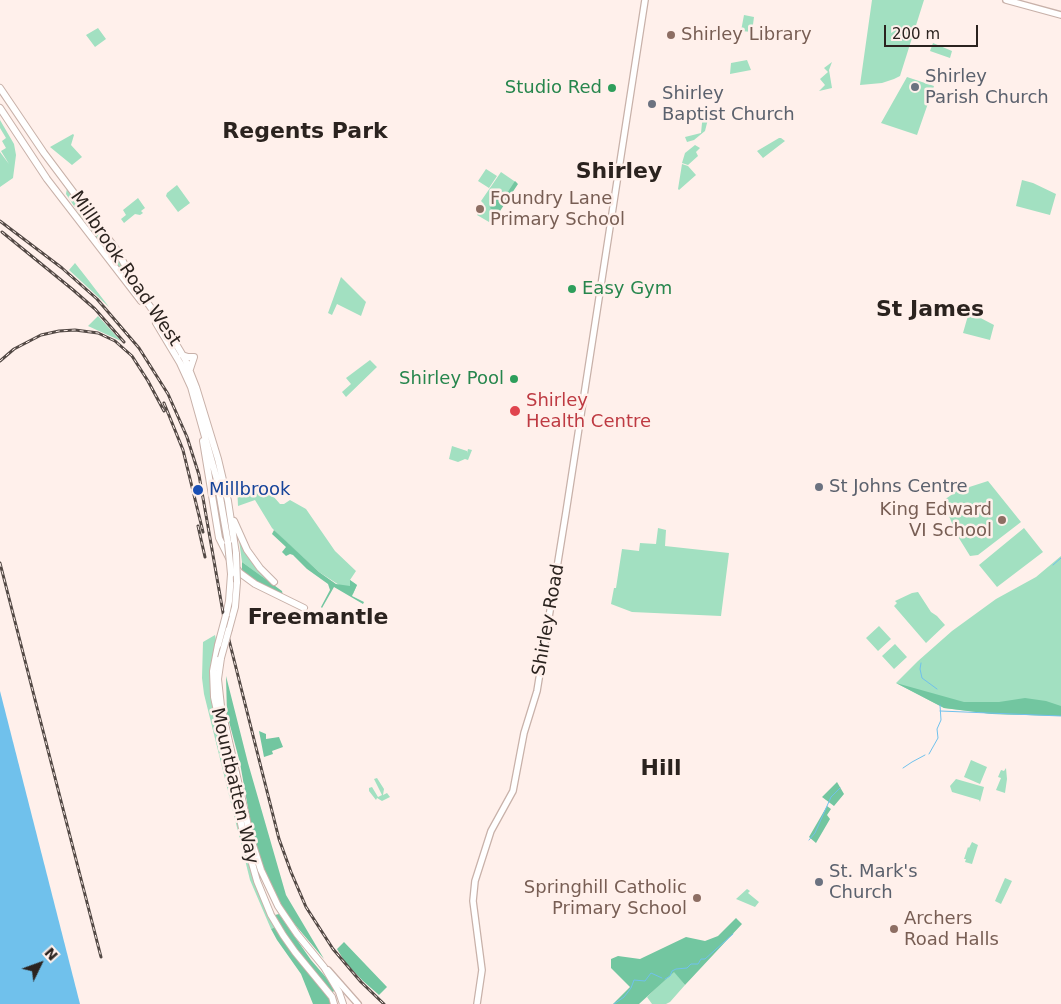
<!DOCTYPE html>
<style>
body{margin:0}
#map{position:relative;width:1061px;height:1004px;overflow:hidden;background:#fff0eb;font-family:"DejaVu Sans",sans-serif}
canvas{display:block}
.north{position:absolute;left:15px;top:939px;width:50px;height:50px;-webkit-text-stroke:4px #fff0eb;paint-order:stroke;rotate:48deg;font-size:14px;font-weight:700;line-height:20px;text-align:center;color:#2b231f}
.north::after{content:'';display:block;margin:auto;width:18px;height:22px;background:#2b231f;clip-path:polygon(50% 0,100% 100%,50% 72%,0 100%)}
.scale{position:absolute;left:884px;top:25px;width:94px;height:22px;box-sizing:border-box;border:2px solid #2b231f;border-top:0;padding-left:6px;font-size:15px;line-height:18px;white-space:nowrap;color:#2b231f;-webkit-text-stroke:4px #fff0eb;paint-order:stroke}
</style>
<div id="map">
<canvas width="1061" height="1004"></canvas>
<div class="north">N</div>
<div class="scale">200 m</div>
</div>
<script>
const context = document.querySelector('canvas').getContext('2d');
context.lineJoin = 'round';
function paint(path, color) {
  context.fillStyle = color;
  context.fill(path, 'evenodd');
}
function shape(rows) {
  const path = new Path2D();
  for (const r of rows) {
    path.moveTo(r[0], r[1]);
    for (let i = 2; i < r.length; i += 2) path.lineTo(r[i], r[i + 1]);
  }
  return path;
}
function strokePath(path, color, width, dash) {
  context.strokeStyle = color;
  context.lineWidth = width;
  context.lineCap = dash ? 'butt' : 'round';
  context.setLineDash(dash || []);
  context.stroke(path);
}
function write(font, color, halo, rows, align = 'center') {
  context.font = font + ' "DejaVu Sans",sans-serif';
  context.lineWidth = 5;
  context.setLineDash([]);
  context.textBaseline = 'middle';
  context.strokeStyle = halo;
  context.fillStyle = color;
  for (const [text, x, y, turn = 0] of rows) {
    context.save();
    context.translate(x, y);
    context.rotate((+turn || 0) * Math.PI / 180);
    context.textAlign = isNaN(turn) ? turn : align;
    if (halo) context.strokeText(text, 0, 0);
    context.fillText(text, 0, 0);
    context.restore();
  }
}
paint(shape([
 [872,0,924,0,900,76,894,79,882,83,860,85],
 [744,15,754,17,752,32,741,31],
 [98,28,106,39,95,47,86,35],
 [933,43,952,51,950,58,930,51],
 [747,60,751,70,730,74,731,63],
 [832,62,829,70,832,88,819,91,825,85,820,79,828,72,824,68],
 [907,77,934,86,917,135,881,123],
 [703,113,707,114,708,119,705,131,694,140,687,142,685,137,701,133],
 [0,120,14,144,16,155,13,178,0,187,0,152,9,164,1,151,6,148,2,141,6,138,0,128],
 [73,134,74,135,71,145,82,157,72,165,50,147],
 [779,138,781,138,785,141,763,158,757,151],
 [695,145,700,148,696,152,698,156,688,165,682,163,685,153],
 [682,164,688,166,696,175,679,190,678,189],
 [486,169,497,176,489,188,478,181],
 [501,172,517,183,504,203,496,199,491,208,496,212,489,222,477,215,484,204,481,201],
 [1022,180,1033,183,1056,194,1050,215,1016,206],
 [177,185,190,203,178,212,166,196,167,193],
 [67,188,106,237,132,282,131,283,78,214,78,212,66,194],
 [138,198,145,208,141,211,143,213,140,215,135,214,124,223,121,219,126,215,123,210],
 [75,263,86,277,109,307,69,270],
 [341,277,366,302,361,316,337,304,332,315,328,313],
 [969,312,994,325,990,340,963,333],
 [98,316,121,341,88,326],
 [370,360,377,367,346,397,342,392,351,384,346,378],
 [452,446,467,451,467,453,468,449,472,450,468,460,465,459,458,462,449,459],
 [988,481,1021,522,978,555,970,556,957,535,946,509,944,500,957,491],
 [237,484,259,485,267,489,280,504,284,504,290,500,306,509,335,551,356,571,350,580,357,585,353,594,319,572,285,541,272,528,255,500,238,506],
 [658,528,666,530,665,546,729,553,721,616,632,612,611,604,614,588,616,588,622,549,639,551,640,543,656,544],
 [1024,528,1043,552,997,587,979,565],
 [239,540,263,575,276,587,242,562],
 [1061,556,1061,716,992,714,944,708,896,683,918,661,952,631,996,599,1036,577],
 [918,592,931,612,937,616,945,625,926,643,894,606,897,603,895,601,912,593],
 [879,626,891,639,878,651,866,638],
 [215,635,216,640,213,654,210,684,213,710,244,847,253,879,275,927,271,929,250,880,204,694,202,678,203,642],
 [895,644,907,657,894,669,882,656],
 [971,760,987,767,980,784,964,777],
 [1006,768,1007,779,1005,793,996,790,1001,778,998,777,1001,770,1004,771],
 [377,778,384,789,383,795,387,793,390,797,382,801,377,798,376,800,369,791,369,788,372,787,378,797,382,795,374,779],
 [956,779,984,787,980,802,979,800,952,792,950,786],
 [972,842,978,845,972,864,965,862,966,859,964,859,968,847,969,848],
 [1005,878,1012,881,1001,904,995,901],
 [747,889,750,891,748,893,759,902,755,907,736,899],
 [674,971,685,985,670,1002,666,1004,652,1004,647,997]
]), '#a2e0c1');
paint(shape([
 [515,181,518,184,498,214,490,208,496,198,502,201],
 [274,530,319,572,336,584,350,586,350,580,357,585,352,596,364,602,363,604,334,587,322,608,321,607,330,590,328,584,307,569,293,555,290,554,286,556,282,552,286,547,272,534],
 [242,562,282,591,283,596,257,582,242,572],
 [226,676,248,763,286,895,324,959,286,914,264,871,252,831,240,763,227,714],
 [896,683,964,702,999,702,1025,698,1046,701,1061,706,1061,716,992,714,944,708],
 [259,731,266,734,266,739,279,737,283,747,272,751,273,754,264,757],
 [837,782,844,794,834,806,822,797],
 [827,806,831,809,827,815,830,819,816,843,809,837],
 [279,914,311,960,336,989,332,993,299,953,285,933,275,915],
 [736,918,742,924,685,985,674,972,639,1004,613,1004,630,987,611,968,611,959,618,956,640,959,686,937,705,941,718,936],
 [275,927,330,998,332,1004,313,1004,301,974,277,940,271,929],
 [344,942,387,987,379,995,363,981,345,962,337,949]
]), '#72c6a0');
paint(shape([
 [0,691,80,1004,0,1004]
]), '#70c1ec');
strokePath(shape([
 [1053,565,1061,558],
 [921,663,920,669,922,678,937,689],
 [940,711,1061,716],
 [929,754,938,738,937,729,941,720,940,705],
 [903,768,912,762,925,755],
 [809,840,815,833,831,797,840,788],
 [665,979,670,976,672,971,676,969,687,968,691,964,698,964,701,959,705,959,733,934],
 [614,1004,624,997,631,988,634,980,645,981,651,973,662,978]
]), '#70c1ec', 1);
const primary = shape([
 [1006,0,1061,15],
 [328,970,358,1004],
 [477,1004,482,970,473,901,475,881,491,831,513,791,524,733,537,691,566,512,645,0]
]);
const trunk = shape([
 [0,88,44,153,116,249,140,292,176,344,185,359,196,387,218,459,228,501,236,554],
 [0,108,47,179,141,301],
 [156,323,180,363,191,387,217,480,228,543],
 [182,355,188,357,194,357,190,369],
 [203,441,219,538,230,560,240,573,255,584,304,608],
 [234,521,247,550,260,568,274,582],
 [226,615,229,601,231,574],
 [229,629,235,607,237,582],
 [218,645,213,671,214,697,242,828,257,881,271,915,283,935,295,952,332,997,334,1004],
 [221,658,218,679,221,706,251,839,261,870,278,906,297,934,324,967,339,992,343,1004]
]);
strokePath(primary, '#c8b1a9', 8);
strokePath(trunk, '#c8b1a9', 8);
strokePath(primary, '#fff', 5.5);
strokePath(trunk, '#fff', 6);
const rail = shape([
 [0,221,62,268,97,299,139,348,168,394,187,437,199,475,225,624,279,839,291,872,306,907,333,949,361,982,384,1004],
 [2,232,72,289,95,309,124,342],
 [0,361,14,349,41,335,59,331,75,330,98,333,115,341,132,356,148,381,164,411],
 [164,403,183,450,203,532],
 [198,526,205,557],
 [0,563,101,957]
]);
strokePath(rail, '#534945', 3);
strokePath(rail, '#fff0eb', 1, [4]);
const trunkBridge = shape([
 [228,543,231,574],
 [236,554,237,582],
 [218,645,226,615],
 [221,658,229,629]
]);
strokePath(trunkBridge, '#c8b1a9', 8, []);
strokePath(trunkBridge, '#fff', 6);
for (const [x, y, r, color] of [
 [671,35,5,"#8d6e63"],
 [915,87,5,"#6b7280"],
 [612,88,5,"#2e9e5b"],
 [652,104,5,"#6b7280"],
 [480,209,5,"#8d6e63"],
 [572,289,5,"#2e9e5b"],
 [514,379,5,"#2e9e5b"],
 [515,411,6,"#e0444e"],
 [819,487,5,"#6b7280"],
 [198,490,6,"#1a4fb4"],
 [1002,520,5,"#8d6e63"],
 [819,882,5,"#6b7280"],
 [697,898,5,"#8d6e63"],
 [894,929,5,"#8d6e63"]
]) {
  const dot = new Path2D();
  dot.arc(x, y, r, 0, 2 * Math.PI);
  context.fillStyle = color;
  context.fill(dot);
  strokePath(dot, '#fff0eb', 2);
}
write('18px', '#785e54', '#fff0eb', [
 ["Shirley Library",681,35],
 ["Foundry Lane",490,199],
 ["Primary School",490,220],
 ["King Edward",992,510,"right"],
 ["VI School",992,531,"right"],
 ["Springhill Catholic",687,888,"right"],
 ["Primary School",687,909,"right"],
 ["Archers",904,919],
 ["Road Halls",904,940]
], 'left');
write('18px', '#5b616d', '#fff0eb', [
 ["Shirley",925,77],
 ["Parish Church",925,98],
 ["Shirley",662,94],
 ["Baptist Church",662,115],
 ["St Johns Centre",829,487],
 ["St. Mark's",829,872],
 ["Church",829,893]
], 'left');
write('18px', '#27864d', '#fff0eb', [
 ["Studio Red",602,88],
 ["Easy Gym",582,289,"left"],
 ["Shirley Pool",504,379]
], 'right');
write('18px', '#2b231f', '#fff0eb', [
 ["Millbrook Road West",125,269,56],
 ["Shirley Road",549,620,-80],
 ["Mountbatten Way",234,786,77]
]);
write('18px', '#be3a42', '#fff0eb', [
 ["Shirley",526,401],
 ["Health Centre",526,422]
], 'left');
write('18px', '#164399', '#fff0eb', [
 ["Millbrook",209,490]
], 'left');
write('bold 22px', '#2b231f', '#fff0eb', [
 ["Regents Park",305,132],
 ["Shirley",619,172],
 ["St James",930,310],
 ["Freemantle",318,618],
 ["Hill",661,769]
]);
</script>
